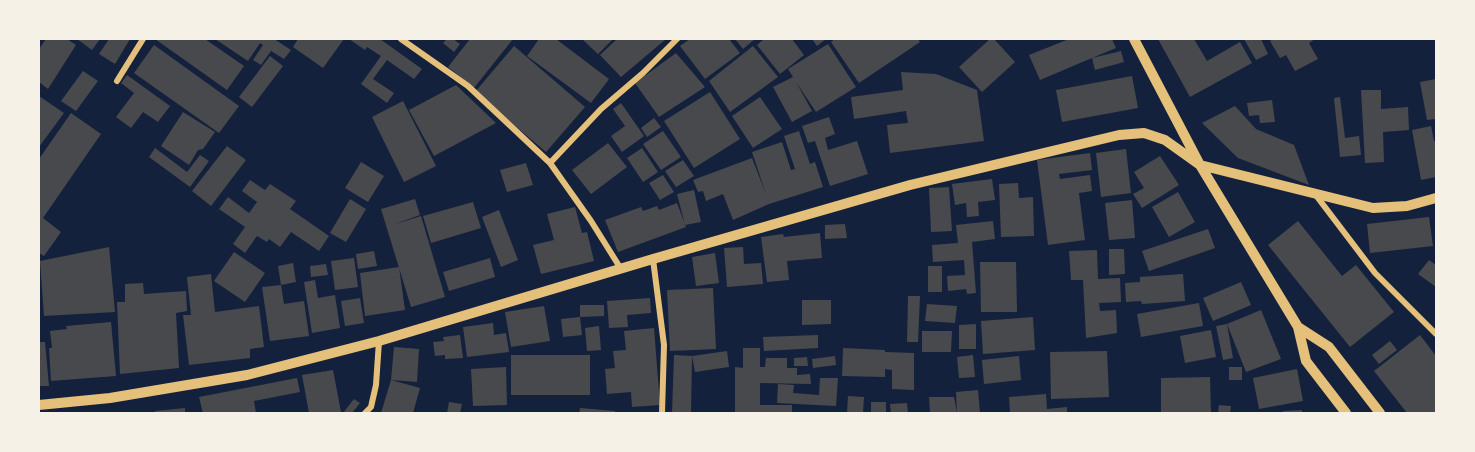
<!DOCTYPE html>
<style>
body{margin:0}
#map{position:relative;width:1475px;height:452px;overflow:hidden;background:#14213d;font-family:"Crimson Pro",serif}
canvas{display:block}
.frame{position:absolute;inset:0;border:40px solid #f6f1e7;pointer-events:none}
</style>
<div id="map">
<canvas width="1475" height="452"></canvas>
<div class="frame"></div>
</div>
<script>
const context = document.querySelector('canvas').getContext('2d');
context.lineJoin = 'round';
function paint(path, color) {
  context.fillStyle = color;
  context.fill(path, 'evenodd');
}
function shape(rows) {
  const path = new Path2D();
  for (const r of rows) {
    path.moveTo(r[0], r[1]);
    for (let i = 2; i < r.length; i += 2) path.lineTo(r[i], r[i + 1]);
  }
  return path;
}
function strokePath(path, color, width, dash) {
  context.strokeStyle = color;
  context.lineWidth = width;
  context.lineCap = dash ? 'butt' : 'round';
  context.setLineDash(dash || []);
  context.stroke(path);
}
paint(shape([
 [46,39,67,39,76,45,48,89,39,82,39,49],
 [77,39,100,39,92,50],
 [109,39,130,39,115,64,99,54],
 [155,39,205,39,244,66,227,90],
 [215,39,274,39,291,50,284,59,271,51,261,65,253,60,263,45,260,43,248,61],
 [298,39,344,39,323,68,293,47],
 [349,39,380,39,422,69,414,79,387,60,373,79,394,93,387,103,361,84,381,56,367,47,365,50],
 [447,39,453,39,460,44,454,52,443,43],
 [470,39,513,39,474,88,448,67],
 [539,39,556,39,609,79,591,103,527,56],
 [582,39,613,39,598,54],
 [617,39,666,39,621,77,600,55],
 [690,39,729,39,740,53,705,79,680,46],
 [735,39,755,39,743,49],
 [764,39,792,39,804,55,780,74,757,45],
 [812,39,826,39,817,46],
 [835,39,918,39,920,42,859,83,831,42],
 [990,39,994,39,1015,62,982,92,959,67],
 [1069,39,1112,39,1116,48,1092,58,1121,51,1124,62,1095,70,1092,58,1040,80,1029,55],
 [1158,39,1194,39,1207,61,1240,42,1252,63,1190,97],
 [1244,39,1261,39,1268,54,1256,60],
 [1273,39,1315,39,1309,43,1318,59,1295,71,1286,55,1280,58,1270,41],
 [828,44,856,87,816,112,796,82,812,111,792,122,773,87,793,77,788,69],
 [154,45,239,106,219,133,134,73],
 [514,46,585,107,546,152,475,92],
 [753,46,778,77,730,112,709,81],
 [676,53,705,87,659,117,635,83],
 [270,56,283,66,252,107,239,97],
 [83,71,98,81,76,111,61,101],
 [901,72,936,74,977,90,984,141,890,153,887,125,908,123,906,111,854,119,851,97,903,90],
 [127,75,170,106,158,122,143,112,131,128,116,117,134,93,121,83],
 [1132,76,1138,108,1062,122,1056,90],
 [1436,79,1436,119,1427,120,1420,82],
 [456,85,496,123,434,156,409,110],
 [1361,90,1381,90,1381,109,1408,107,1409,130,1383,132,1384,162,1365,163],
 [710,92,740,139,694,168,664,121],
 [39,96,64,113,39,147],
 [760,97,782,129,753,148,732,116],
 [1340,97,1345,138,1359,136,1361,155,1340,157,1334,98],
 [1272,100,1275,122,1260,123,1259,115,1249,116,1247,103],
 [403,101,436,166,404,182,372,117],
 [621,103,644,136,622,152,611,136,625,126,613,109],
 [1235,106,1256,129,1294,145,1309,185,1238,158,1202,123],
 [183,112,215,132,203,149,198,150,189,165,161,146],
 [71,113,101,134,43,218,61,232,44,256,39,253,39,159],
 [829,117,835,134,825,138,828,150,857,141,868,174,830,186,815,141,808,143,802,126],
 [654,118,661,127,647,137,641,128],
 [1431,126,1434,141,1436,141,1436,177,1421,180,1412,130],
 [663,131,681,157,661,170,643,144],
 [799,131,810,164,815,162,823,187,769,204,733,220,723,194,706,201,703,191,698,192,693,180,752,158,766,194,752,152,782,142,791,170,795,169,784,136],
 [608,143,627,167,591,194,572,170],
 [227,146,246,160,211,206,192,191],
 [155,148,187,172,200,155,209,161,190,187,149,157],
 [642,148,658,172,643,182,627,158],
 [1126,149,1131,193,1101,197,1096,153],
 [1090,153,1092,170,1059,174,1060,179,1090,175,1092,191,1079,193,1085,240,1048,245,1037,160],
 [1160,156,1179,185,1142,208,1133,194,1144,188,1134,172],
 [683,160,694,176,676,187,665,171],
 [361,162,384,176,368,202,345,188],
 [526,163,533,185,507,192,500,170],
 [663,175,674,192,660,200,649,183],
 [992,179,995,200,978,202,979,216,967,217,966,203,955,205,952,184],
 [250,180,265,190,270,184,296,201,290,209,329,236,319,251,291,232,280,247,269,239,267,242,257,236,245,253,233,244,245,227,219,209,228,197,249,213,257,202,242,191],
 [1018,183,1019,198,1033,197,1034,236,1001,237,999,184],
 [949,187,952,231,931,232,929,188],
 [694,190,701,222,685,225,677,194],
 [1178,192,1195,222,1169,237,1152,207],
 [350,199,366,209,346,242,330,233],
 [415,199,420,215,392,225,421,216,445,297,411,307,381,209],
 [1132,200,1135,238,1109,240,1105,203],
 [473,202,481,228,431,243,423,216],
 [677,203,686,227,618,252,605,220,641,207,643,211,657,206,659,210],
 [575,207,582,233,587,232,594,261,541,274,533,245,554,240,547,214],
 [499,210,518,260,501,267,482,217],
 [1429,217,1433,246,1370,253,1367,224],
 [993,221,995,239,972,242,976,293,967,294,966,289,948,291,947,276,965,275,964,260,933,262,932,245,958,243,956,225],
 [1298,221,1342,276,1356,265,1394,312,1350,347,1268,245],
 [845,224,847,238,825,239,825,225],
 [1208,229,1215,248,1149,271,1142,251],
 [820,233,822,258,787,261,789,280,767,282,761,237,783,234,784,237],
 [109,247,115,312,44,316,40,261],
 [743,247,744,264,761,263,763,284,727,287,724,248],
 [1109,249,1124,249,1125,274,1109,275],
 [1097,250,1098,279,1120,278,1121,302,1099,303,1100,311,1116,310,1117,333,1086,338,1083,280,1071,280,1069,251],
 [374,251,377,266,358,269,356,254],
 [234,252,265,273,245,302,214,281],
 [715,253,719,283,696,286,692,257],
 [354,258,358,287,335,290,331,261],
 [490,258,495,277,449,291,443,272],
 [1429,260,1436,265,1436,287,1418,274],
 [980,262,1016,262,1017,312,981,312],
 [293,263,296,282,281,285,284,304,304,301,309,336,270,341,262,287,281,285,278,266],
 [326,264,328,275,311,277,310,266],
 [928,266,942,266,942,292,928,292],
 [399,267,405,310,365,316,360,273],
 [211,274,215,312,259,306,264,347,250,349,250,358,189,365,183,315,191,315,187,277],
 [1183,274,1185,301,1142,304,1141,301,1126,302,1125,283,1140,282,1140,277],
 [315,280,318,298,335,295,340,328,312,333,304,282],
 [1241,282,1251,305,1213,321,1203,298],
 [143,283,144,294,186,291,187,311,176,313,179,368,120,374,117,302,125,302,125,284],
 [713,288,716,349,670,351,667,290],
 [908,296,920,296,918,342,907,342],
 [360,298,364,323,345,326,341,301],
 [650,298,651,313,627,315,628,327,609,328,607,301],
 [802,300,831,300,831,324,802,325],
 [1199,303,1203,326,1141,337,1137,314],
 [927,304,957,306,955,323,925,321],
 [580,305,604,305,604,316,580,317],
 [544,306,550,341,511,347,505,312],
 [1261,310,1281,359,1246,372,1227,324,1233,358,1223,360,1216,326,1227,324],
 [580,317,582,335,563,337,561,319],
 [1033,317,1035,350,983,354,981,321],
 [111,322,116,376,51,381,49,348,52,348,50,331,67,329,66,326],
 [493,323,494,335,506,333,509,352,467,357,463,327],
 [976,324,976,349,959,349,959,325],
 [599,326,601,350,587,351,585,328],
 [654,328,660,405,632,407,631,392,607,394,605,369,615,368,613,351,626,350,624,331],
 [1211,330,1216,357,1185,363,1180,336],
 [922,331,952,331,951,352,922,352],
 [460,335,463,358,445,359,445,355,435,356,433,342,444,341,443,337],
 [818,335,818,348,764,351,763,337],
 [1420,335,1436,356,1436,413,1407,413,1374,371],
 [1390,341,1397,350,1379,364,1372,355],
 [39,342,45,342,49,386,39,386],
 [394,347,419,349,417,382,391,380],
 [743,348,760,348,760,367,765,367,766,358,787,358,787,368,797,368,797,375,810,374,811,384,760,383,760,405,792,405,792,413,735,413,735,367,743,368],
 [843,348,885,350,885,352,914,353,914,390,892,389,892,370,885,369,885,377,842,376],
 [727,351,729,367,695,372,692,356],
 [1107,351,1109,397,1051,399,1050,352],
 [511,355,590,355,590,395,511,395],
 [674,355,692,356,691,413,672,413],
 [973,355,975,377,959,378,957,357],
 [835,356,836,365,813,368,812,359],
 [1019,356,1021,380,984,384,982,360],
 [807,357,808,366,794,366,794,358],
 [506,367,507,405,473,406,471,369],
 [1229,367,1242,367,1242,380,1229,380],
 [1297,369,1303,401,1259,409,1253,378],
 [333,370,341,412,309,413,302,375],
 [1210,377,1211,413,1161,413,1161,378],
 [297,378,300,392,254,401,256,413,203,413,199,397],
 [820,378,838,378,836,406,777,403,778,384,794,385,793,393,819,395],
 [391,380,420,388,413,413,381,413],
 [978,390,980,413,957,413,956,392],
 [1046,394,1047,409,1067,407,1067,413,1010,413,1009,397],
 [848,396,864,397,863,413,847,413],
 [929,397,954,397,957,413,930,413],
 [354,399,360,403,352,413,343,413],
 [449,402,462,404,460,413,447,413],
 [871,402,886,402,886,413,871,413],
 [907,403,908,413,891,413,890,404],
 [1219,405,1231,406,1230,413,1218,413],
 [185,408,185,413,155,413,155,411],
 [580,408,615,411,615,413,579,413],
 [1302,410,1302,413,1284,413,1283,411]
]), '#48494c');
strokePath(shape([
 [401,39,468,86,550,163,591,221,621,269],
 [117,81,143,39],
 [550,163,601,109,643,73,677,39],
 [1315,194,1375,273,1436,334],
 [653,259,664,345,662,413],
 [365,413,371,407,376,385,379,341]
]), '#e5c07b', 6);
strokePath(shape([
 [1134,39,1200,165,1298,327,1306,361,1346,413],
 [1298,327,1329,347,1380,413],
 [39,405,110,398,247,375,379,341,653,259,910,185,1119,135,1144,133,1165,140,1200,165,1373,208,1407,206,1436,198]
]), '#e5c07b', 10);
</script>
